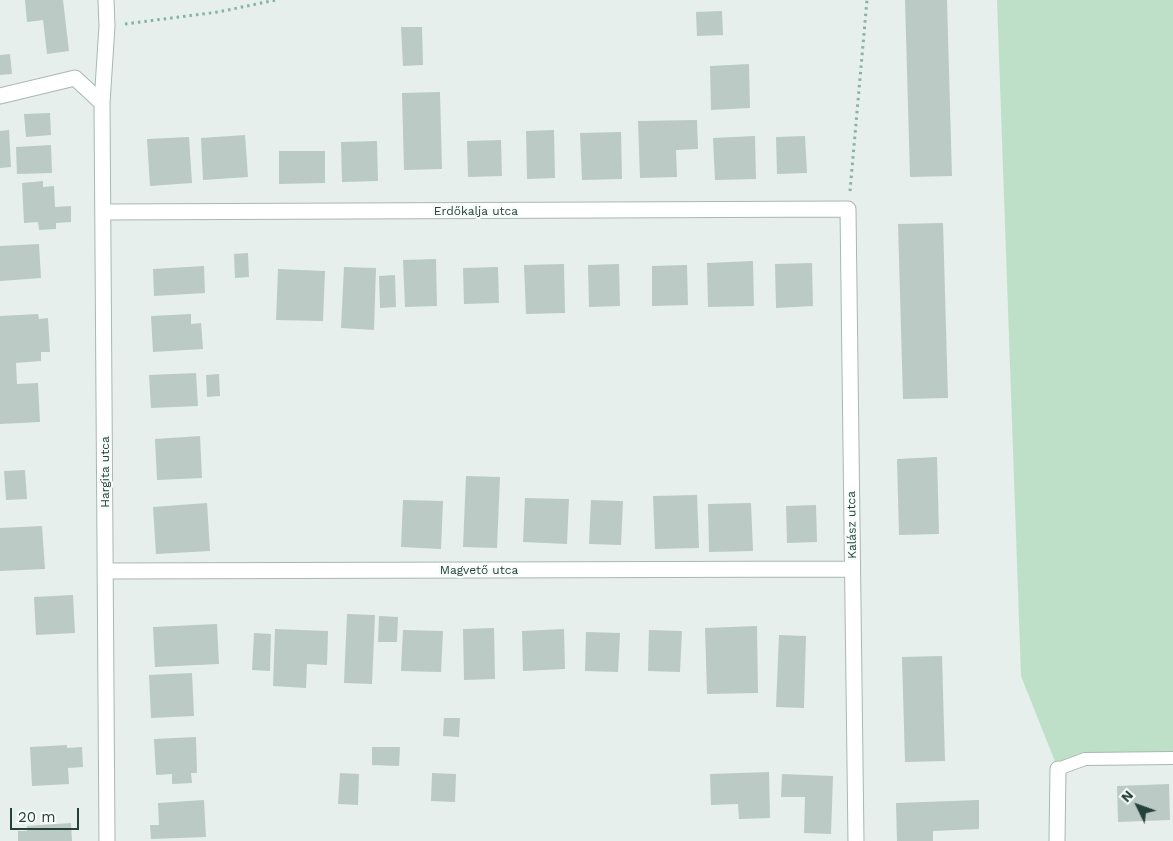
<!DOCTYPE html>
<meta charset="utf-8">
<style>
body{margin:0}
#map{position:relative;width:1173px;height:841px;overflow:hidden;background:#e6efeb;font-family:"Work Sans",sans-serif}
canvas{display:block}
.north{position:absolute;left:1113px;top:781px;width:50px;height:50px;-webkit-text-stroke:4px #f7fbf9;paint-order:stroke;rotate:312deg;font-size:14px;font-weight:700;line-height:20px;text-align:center;color:#24423a}
.north::after{content:'';display:block;margin:auto;width:18px;height:22px;background:#24423a;clip-path:polygon(50% 0,100% 100%,50% 72%,0 100%)}
.scale{position:absolute;left:10px;top:808px;width:69px;height:22px;box-sizing:border-box;border:2px solid #24423a;border-top:0;padding-left:6px;font-size:15px;line-height:18px;white-space:nowrap;color:#24423a;-webkit-text-stroke:4px #f7fbf9;paint-order:stroke}
</style>
<div id="map">
<canvas width="1173" height="841"></canvas>
<div class="north">N</div>
<div class="scale">20 m</div>
</div>
<script>
const context = document.querySelector('canvas').getContext('2d');
context.lineJoin = 'round';
function paint(path, color) {
  context.fillStyle = color;
  context.fill(path, 'evenodd');
}
function shape(rows) {
  const path = new Path2D();
  for (const r of rows) {
    path.moveTo(r[0], r[1]);
    for (let i = 2; i < r.length; i += 2) path.lineTo(r[i], r[i + 1]);
  }
  return path;
}
function strokePath(path, color, width, dash) {
  context.strokeStyle = color;
  context.lineWidth = width;
  context.lineCap = dash ? 'butt' : 'round';
  context.setLineDash(dash || []);
  context.stroke(path);
}
function write(font, color, halo, rows, align = 'center') {
  context.font = font + ' "Work Sans",sans-serif';
  context.lineWidth = 4.5;
  context.setLineDash([]);
  context.textBaseline = 'middle';
  context.strokeStyle = halo;
  context.fillStyle = color;
  for (const [text, x, y, turn = 0] of rows) {
    context.save();
    context.translate(x, y);
    context.rotate((+turn || 0) * Math.PI / 180);
    context.textAlign = isNaN(turn) ? turn : align;
    if (halo) context.strokeText(text, 0, 0);
    context.fillText(text, 0, 0);
    context.restore();
  }
}
paint(shape([
 [997,0,1173,0,1173,758,1085,759,1058,769,1021,676]
]), '#bfe0c8');
paint(shape([
 [25,0,63,0,69,51,47,54,43,20,27,22],
 [905,0,947,0,952,176,910,177],
 [722,11,723,35,697,36,696,12],
 [401,27,422,27,423,65,403,66],
 [10,54,12,74,0,75,0,55],
 [749,64,750,108,711,110,710,66],
 [440,92,442,169,404,170,402,93],
 [50,113,51,135,26,137,24,114],
 [697,120,698,149,676,150,677,177,640,178,638,121],
 [9,130,11,167,0,168,0,131],
 [554,130,555,178,527,179,526,131],
 [621,132,622,179,582,180,580,133],
 [245,135,248,177,203,180,201,138],
 [755,136,756,179,715,180,713,138],
 [805,136,807,173,777,174,776,137],
 [189,137,192,183,150,186,147,139],
 [501,140,502,176,468,177,467,141],
 [377,141,378,181,342,182,341,142],
 [51,145,52,173,17,174,16,147],
 [279,151,325,151,325,183,279,184],
 [43,181,43,187,54,186,55,207,71,206,71,222,56,223,56,229,39,230,38,222,24,223,22,183],
 [943,223,948,398,903,399,898,224],
 [39,244,41,278,0,281,0,246],
 [248,253,249,277,235,278,234,254],
 [436,259,437,306,405,307,403,260],
 [753,261,754,306,708,307,707,263],
 [812,263,813,306,776,308,775,264],
 [564,264,565,313,526,314,524,265],
 [619,264,620,306,589,307,588,265],
 [687,265,688,305,652,306,652,266],
 [204,266,205,293,154,296,153,269],
 [344,267,376,268,374,330,341,328],
 [498,267,499,303,464,304,463,268],
 [278,269,325,271,323,321,276,320],
 [395,275,396,307,380,308,379,276],
 [38,314,39,319,48,318,50,352,41,352,41,361,16,363,17,384,38,383,40,422,0,424,0,316],
 [191,314,191,324,201,323,203,349,153,352,151,316],
 [196,373,198,406,151,408,149,375],
 [219,374,220,396,207,397,206,375],
 [200,436,202,478,157,480,155,439],
 [937,457,939,534,899,535,897,459],
 [25,470,27,499,6,500,4,471],
 [466,476,500,477,497,548,463,547],
 [697,495,699,548,655,549,653,496],
 [525,498,569,499,567,544,523,542],
 [403,500,443,501,441,549,401,547],
 [591,500,623,501,621,545,589,544],
 [207,503,210,551,156,554,153,507],
 [751,503,753,551,709,552,708,504],
 [816,505,817,542,787,543,786,506],
 [42,526,45,569,0,571,0,528],
 [73,595,75,633,36,635,34,597],
 [347,614,375,615,372,684,344,683],
 [379,616,398,617,397,642,378,642],
 [217,624,219,664,155,667,153,627],
 [757,626,758,693,707,694,705,628],
 [494,628,495,679,464,680,463,629],
 [275,629,328,631,327,665,307,664,306,688,273,686],
 [564,629,565,669,523,671,522,631],
 [403,630,443,631,441,672,401,671],
 [649,630,682,631,680,672,648,671],
 [586,632,620,633,618,672,585,671],
 [254,633,271,634,270,671,252,670],
 [779,635,806,636,804,708,776,707],
 [942,656,945,761,905,762,902,657],
 [192,673,194,716,151,718,149,675],
 [444,718,460,718,459,737,443,736],
 [196,737,197,773,191,773,192,783,172,784,172,774,156,775,154,739],
 [67,745,67,748,82,747,83,767,68,768,69,784,32,786,30,747],
 [372,747,400,747,399,766,372,765],
 [769,772,770,818,739,819,738,804,711,805,710,774],
 [340,773,359,774,358,805,338,804],
 [432,773,456,774,455,802,431,801],
 [782,774,833,776,831,834,804,833,805,797,781,797],
 [1169,784,1170,820,1118,822,1117,786],
 [204,800,206,837,151,839,150,825,159,825,158,803],
 [979,800,979,829,933,831,933,841,897,841,896,803],
 [71,823,72,841,18,841,18,831,27,831,27,826]
]), '#bbcac4');
const lane = shape([
 [1058,769,1085,759,1173,758]
]);
const street = shape([
 [106,0,107,26,102,103,107,841],
 [0,96,75,78,102,103],
 [103,212,848,209,856,841],
 [105,571,852,569],
 [1057,841,1058,769]
]);
strokePath(lane, '#a8b8b2', 14);
strokePath(street, '#a8b8b2', 17);
strokePath(shape([
 [125,24,218,12,276,0],
 [850,191,867,0]
]), '#86b3a5', 3, [2.5, 4]);
strokePath(lane, '#fff', 12);
strokePath(street, '#fff', 15);
write('12px', '#24423a', '#f7fbf9', [
 ["Erdőkalja utca",476,211],
 ["Hargita utca",105,472,-90],
 ["Kalász utca",852,525,-91],
 ["Magvető utca",479,570]
]);
</script>
